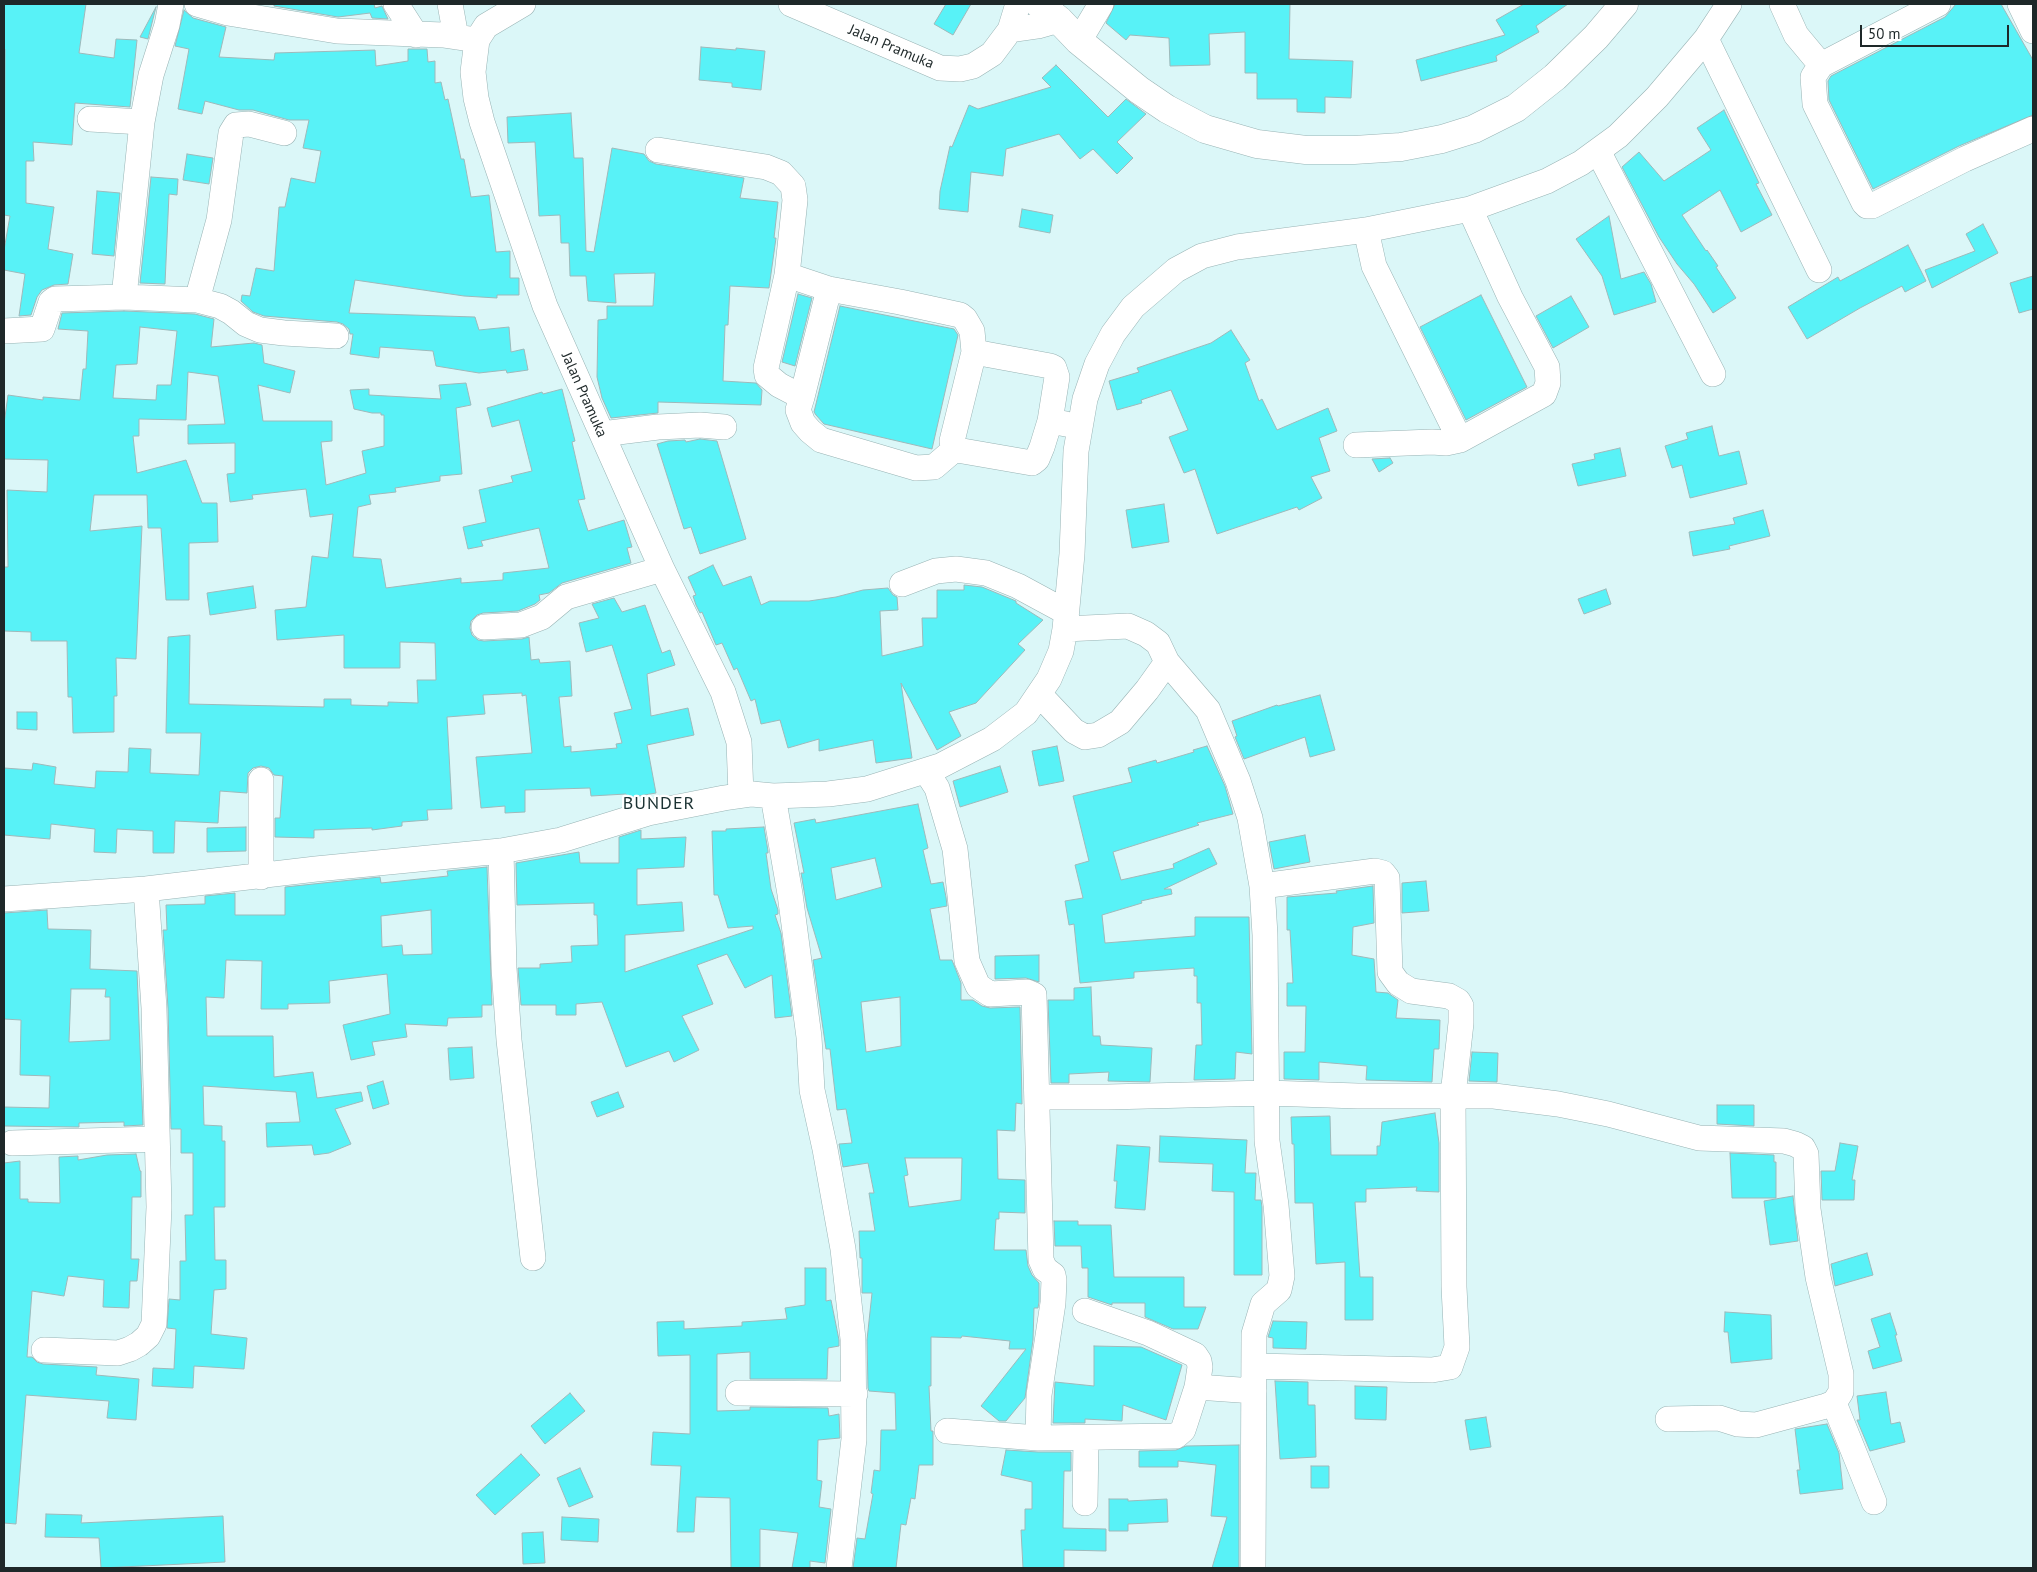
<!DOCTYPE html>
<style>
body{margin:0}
#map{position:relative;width:2037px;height:1572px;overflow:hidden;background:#dbf7f8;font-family:"PT Sans",sans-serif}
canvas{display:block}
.frame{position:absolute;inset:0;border:5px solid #1e2829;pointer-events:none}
.scale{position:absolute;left:1860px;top:25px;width:149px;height:22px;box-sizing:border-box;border:2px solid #1e2829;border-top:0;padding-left:6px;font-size:15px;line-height:18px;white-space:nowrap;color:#1e2829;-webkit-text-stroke:4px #fff;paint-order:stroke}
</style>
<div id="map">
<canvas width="2037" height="1572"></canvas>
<div class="frame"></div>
<div class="scale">50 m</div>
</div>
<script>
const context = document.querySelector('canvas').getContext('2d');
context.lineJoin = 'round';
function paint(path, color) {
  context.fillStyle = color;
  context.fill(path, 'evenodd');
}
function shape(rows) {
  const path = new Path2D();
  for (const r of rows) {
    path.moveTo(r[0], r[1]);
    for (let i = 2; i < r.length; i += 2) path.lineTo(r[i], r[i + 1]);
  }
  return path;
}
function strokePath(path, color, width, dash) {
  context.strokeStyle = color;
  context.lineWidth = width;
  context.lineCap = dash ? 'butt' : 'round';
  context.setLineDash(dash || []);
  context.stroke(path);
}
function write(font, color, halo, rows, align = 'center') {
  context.font = font + ' "PT Sans",sans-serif';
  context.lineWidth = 4.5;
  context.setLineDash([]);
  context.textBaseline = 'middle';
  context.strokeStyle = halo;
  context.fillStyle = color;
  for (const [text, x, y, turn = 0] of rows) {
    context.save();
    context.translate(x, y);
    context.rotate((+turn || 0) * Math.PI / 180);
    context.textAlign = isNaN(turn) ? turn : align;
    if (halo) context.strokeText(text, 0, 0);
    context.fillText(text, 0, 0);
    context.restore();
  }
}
const building = shape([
 [4,4,86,4,79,53,114,58,116,39,137,40,130,107,75,103,72,145,33,142,34,161,26,161,26,203,54,207,48,249,73,254,68,284,54,285,42,290,37,297,31,315,19,316,25,274,4,270,4,250,10,216,4,215,5,49,4,49,4,4],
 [274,4,374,4,375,8,382,6,388,19,372,18,370,13,338,17,274,6,274,4],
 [946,4,971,4,953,35,934,24,946,4],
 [1115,4,1290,4,1289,59,1353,61,1351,98,1325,97,1325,113,1297,112,1297,99,1257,99,1257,73,1245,73,1245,32,1209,34,1210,65,1170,66,1169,38,1130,35,1126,40,1106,23,1115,4],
 [1524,4,1568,4,1536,26,1539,32,1496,56,1497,61,1421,81,1416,60,1505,35,1496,20,1524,4],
 [1956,4,2001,4,2033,60,2033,115,1959,146,1873,189,1829,100,1828,81,1831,76,1945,17,1956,4],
 [156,7,148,39,140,37,156,7],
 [184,10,193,18,226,27,219,57,274,60,275,53,375,50,376,66,408,61,408,49,427,49,428,62,435,61,435,83,441,82,445,100,448,99,461,159,464,159,471,197,489,195,496,252,510,251,510,278,519,278,519,295,497,295,497,298,464,296,355,280,349,313,475,317,479,330,509,327,511,352,524,349,528,370,507,373,506,370,479,373,436,366,433,351,380,347,379,358,350,354,353,334,350,334,349,329,343,324,337,322,264,316,253,312,241,301,242,295,250,296,256,268,274,271,279,207,285,207,291,178,315,183,321,151,303,148,309,120,289,120,253,110,239,110,205,101,202,114,178,109,189,49,175,46,184,10],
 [701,47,736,50,736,48,765,51,761,90,732,87,732,83,699,80,701,47],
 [1056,65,1108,117,1126,99,1146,114,1117,142,1133,158,1117,174,1093,149,1080,159,1059,134,1006,149,1003,176,971,172,968,212,939,209,940,191,950,146,952,147,969,105,978,109,1051,87,1042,78,1056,65],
 [1724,110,1759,183,1756,184,1772,215,1741,232,1720,190,1682,215,1706,251,1707,250,1718,266,1716,267,1736,298,1713,313,1694,284,1677,264,1659,237,1622,167,1639,152,1664,181,1711,150,1697,128,1724,110],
 [571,113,574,158,583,158,586,251,594,252,612,148,644,154,649,161,656,164,744,178,740,198,778,202,774,238,776,238,769,288,730,286,728,325,725,325,723,381,756,383,762,390,761,405,658,402,658,413,611,418,602,398,597,377,598,320,607,319,607,306,653,306,655,273,614,274,616,303,588,301,586,276,570,276,569,243,561,243,560,215,539,216,535,142,508,143,507,117,571,113],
 [187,154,213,158,209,184,183,180,187,154],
 [151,177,178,179,177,195,169,194,165,284,140,283,151,177],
 [97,191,120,193,114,256,92,254,97,191],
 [1022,209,1053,215,1050,233,1019,227,1022,209],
 [1609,216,1621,279,1644,272,1651,284,1656,302,1614,315,1602,276,1576,239,1609,216],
 [1983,224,1998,253,1932,288,1925,270,1975,251,1966,234,1983,224],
 [1908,245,1926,281,1905,292,1902,286,1860,308,1807,339,1788,307,1838,277,1840,281,1908,245],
 [2033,276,2033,309,2019,313,2010,283,2033,276],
 [798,294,812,298,795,366,782,362,798,294],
 [1481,295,1527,387,1466,420,1420,327,1481,295],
 [1571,296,1589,327,1553,348,1536,316,1571,296],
 [840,306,954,329,958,335,932,449,824,424,816,415,814,412,840,306],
 [124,311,195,314,214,319,211,347,254,343,262,345,264,363,295,371,290,393,258,385,263,421,332,421,332,441,321,442,326,485,366,473,362,451,384,446,384,415,381,415,381,413,372,413,354,409,350,390,369,389,369,395,441,399,439,385,466,383,471,405,456,408,462,474,440,476,440,481,395,488,396,492,369,495,371,504,358,507,353,557,381,559,386,588,461,578,461,583,503,580,503,573,549,568,539,528,481,541,483,546,468,549,463,527,486,522,479,490,513,482,511,476,532,471,519,420,492,427,487,408,542,392,543,394,562,389,575,441,572,442,585,499,578,500,588,531,624,520,632,547,627,548,631,563,562,583,549,593,539,595,540,600,535,604,518,611,483,613,477,615,471,621,470,628,472,635,478,640,484,641,522,639,529,637,531,660,539,659,540,663,570,661,572,696,559,697,564,747,571,746,571,752,617,748,616,744,622,743,614,713,632,709,612,645,586,652,579,623,599,618,592,604,614,598,622,612,645,605,662,653,670,650,675,665,647,674,651,716,688,708,694,735,647,745,656,793,627,798,626,794,591,796,590,788,525,790,525,812,505,813,505,806,481,808,476,757,532,753,526,695,522,696,522,693,483,695,485,714,447,717,452,809,427,810,428,820,402,822,402,826,372,830,372,828,314,830,314,838,275,837,275,818,280,818,283,776,274,775,269,768,261,766,253,768,248,773,247,793,220,791,218,823,175,821,174,853,153,853,153,831,117,829,116,853,94,852,95,829,51,824,50,839,4,835,4,768,32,770,33,763,56,767,54,784,95,788,96,771,128,772,129,748,151,749,150,773,199,775,201,733,166,733,168,637,190,635,189,704,324,707,324,699,351,699,351,705,388,706,388,702,418,703,417,680,436,680,435,643,400,642,400,668,344,668,344,635,277,640,275,610,306,607,312,556,328,558,333,514,310,517,306,489,252,495,253,499,230,502,227,474,235,473,235,443,188,444,188,425,225,424,218,376,188,372,186,420,139,419,139,436,133,436,137,473,186,460,202,503,217,503,218,542,189,543,189,600,166,600,161,528,148,528,147,495,94,495,90,531,142,526,136,659,116,658,117,696,114,696,114,732,73,733,72,697,68,697,67,641,31,641,31,632,4,631,4,567,8,567,7,490,47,492,48,460,4,459,4,424,8,395,43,400,43,397,80,400,83,369,86,369,88,331,58,329,62,313,124,311],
 [140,327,177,331,171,385,157,385,156,400,113,398,116,365,137,364,140,327],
 [1231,330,1250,360,1245,363,1259,401,1262,399,1277,430,1328,408,1337,431,1319,438,1330,471,1311,477,1322,498,1299,510,1297,507,1217,534,1195,469,1184,473,1169,437,1188,430,1171,390,1141,400,1142,403,1117,410,1109,381,1139,372,1137,368,1211,343,1231,330],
 [1712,426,1719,456,1739,451,1747,484,1690,498,1682,465,1672,468,1665,446,1688,439,1686,433,1712,426],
 [700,439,717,441,746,539,700,554,691,527,684,529,657,444,668,441,685,440,686,442,700,439],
 [1620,448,1626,476,1578,486,1572,464,1595,459,1594,454,1620,448],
 [1390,458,1393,463,1379,472,1372,459,1390,458],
 [1164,504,1169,542,1132,548,1126,510,1164,504],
 [1763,510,1770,536,1729,546,1730,549,1693,556,1689,532,1735,524,1733,518,1763,510],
 [713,565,723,586,751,576,761,605,770,601,809,601,836,597,863,590,888,588,893,595,897,597,898,610,880,611,882,656,923,646,922,618,937,618,937,590,964,590,964,585,982,587,1016,601,1016,603,1043,620,1018,644,1025,650,976,703,949,712,961,736,937,750,901,683,912,758,876,763,873,740,819,751,819,739,788,748,780,720,761,724,755,699,751,701,737,668,734,670,722,643,716,645,702,612,700,613,696,605,693,596,696,595,688,577,713,565],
 [253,586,256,608,210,615,207,593,253,586],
 [1606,589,1611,604,1584,614,1578,599,1606,589],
 [1320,695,1335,750,1310,757,1305,737,1244,759,1235,737,1237,736,1232,721,1277,705,1278,706,1320,695],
 [17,712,37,712,37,730,17,729,17,712],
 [1057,746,1064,781,1039,786,1032,751,1057,746],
 [1207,746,1225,786,1233,814,1197,823,1199,825,1113,852,1121,880,1174,868,1173,864,1209,848,1217,864,1164,889,1171,889,1172,894,1141,901,1142,903,1102,915,1105,943,1195,936,1195,917,1249,917,1252,1054,1236,1052,1235,1079,1194,1080,1196,1045,1202,1045,1201,1003,1197,1003,1197,976,1194,976,1194,968,1134,972,1134,978,1080,983,1074,924,1069,925,1065,901,1083,898,1075,865,1089,861,1073,796,1132,782,1128,768,1156,760,1157,763,1194,752,1193,750,1207,746],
 [1000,766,1008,792,960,807,953,781,1000,766],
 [918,804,928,848,923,850,931,884,943,882,946,897,947,906,930,909,940,960,952,960,961,983,961,1000,973,1000,982,1006,990,1008,1020,1007,1022,1104,1016,1103,1015,1131,997,1130,998,1179,1025,1180,1025,1213,999,1212,999,1219,996,1219,994,1250,1026,1250,1028,1266,1032,1275,1039,1283,1039,1302,1038,1308,1034,1308,1033,1340,1025,1398,1006,1421,999,1421,981,1406,1026,1349,1009,1349,1010,1341,962,1336,961,1338,931,1337,931,1386,929,1386,931,1431,933,1431,933,1465,919,1465,915,1499,911,1498,906,1525,901,1524,896,1568,853,1568,857,1538,865,1539,873,1494,871,1493,874,1470,880,1471,881,1430,896,1430,895,1393,869,1391,868,1388,867,1340,872,1293,862,1293,862,1258,860,1258,859,1231,875,1231,869,1193,874,1193,868,1163,843,1167,839,1144,852,1143,846,1109,837,1110,830,1049,826,1049,813,960,822,958,807,908,801,873,804,873,794,823,815,819,816,823,918,804],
 [875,858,882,887,836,900,831,868,875,858],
 [900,997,901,1046,866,1052,861,1002,900,997],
 [905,1158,962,1158,961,1200,909,1207,904,1176,908,1175,905,1158],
 [246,827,246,851,207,852,207,828,246,827],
 [764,827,768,851,768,853,766,853,771,889,778,910,778,914,775,915,781,933,792,1016,775,1018,772,975,745,988,727,954,697,965,713,1004,682,1016,699,1050,674,1062,669,1051,626,1067,602,1002,576,1004,576,1015,556,1015,556,1005,521,1005,518,968,540,968,540,964,572,962,571,946,598,945,597,915,594,915,594,903,517,905,516,863,579,852,580,863,619,863,619,837,641,830,641,839,686,837,684,867,637,869,637,905,682,902,684,931,625,935,625,972,753,929,753,926,728,928,718,895,714,895,712,831,726,831,726,829,764,827],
 [1305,835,1310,862,1274,869,1269,842,1305,835],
 [487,867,492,1005,482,1005,482,1017,448,1018,447,1026,405,1024,407,1037,372,1042,375,1055,351,1060,343,1025,390,1014,387,974,329,981,330,1003,288,1004,288,1009,261,1009,262,961,226,960,224,998,206,997,207,1036,273,1036,274,1077,313,1072,317,1098,361,1092,363,1101,335,1109,351,1144,329,1153,314,1155,312,1145,267,1147,266,1123,300,1122,296,1092,203,1086,204,1125,222,1126,222,1141,225,1141,225,1207,214,1207,215,1260,226,1260,226,1289,214,1290,211,1334,247,1338,244,1369,194,1366,193,1388,152,1386,153,1368,174,1369,176,1329,167,1328,169,1299,180,1300,180,1261,186,1261,185,1215,193,1215,193,1153,181,1153,181,1129,171,1129,168,1008,163,930,167,930,166,905,205,904,205,896,235,893,235,915,285,915,285,887,380,877,381,883,448,876,447,871,487,867],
 [431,910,432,954,403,955,402,945,382,947,381,916,431,910],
 [1426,881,1429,911,1402,913,1402,883,1426,881],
 [1373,886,1374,923,1353,927,1352,955,1374,959,1376,992,1388,993,1398,1000,1396,1018,1440,1020,1439,1049,1434,1049,1432,1082,1366,1080,1367,1066,1319,1062,1319,1080,1284,1079,1284,1052,1305,1052,1306,1006,1287,1006,1287,983,1293,983,1290,930,1287,930,1287,897,1337,893,1336,891,1373,886],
 [47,910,48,929,91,930,90,969,137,971,143,1125,124,1126,124,1122,79,1123,79,1127,4,1126,4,1107,49,1108,50,1076,20,1075,21,1020,4,1019,4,913,47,910],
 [71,989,106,989,105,997,110,997,110,1040,69,1042,71,989],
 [1039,955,1039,982,1026,978,995,979,995,956,1039,955],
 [1091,987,1093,1036,1100,1036,1101,1045,1152,1048,1150,1082,1108,1081,1109,1072,1069,1074,1069,1083,1051,1083,1048,1000,1074,1000,1074,988,1091,987],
 [472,1047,474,1078,450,1080,448,1048,472,1047],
 [1472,1052,1498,1053,1497,1082,1469,1081,1472,1052],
 [383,1081,389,1104,373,1109,367,1086,383,1081],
 [618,1092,624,1107,597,1117,591,1102,618,1092],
 [1717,1105,1754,1105,1754,1126,1717,1124,1717,1105],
 [1435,1113,1439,1143,1439,1192,1416,1191,1417,1187,1366,1189,1366,1202,1355,1202,1360,1277,1373,1277,1373,1320,1345,1320,1345,1262,1316,1264,1313,1203,1295,1203,1294,1144,1292,1144,1291,1117,1330,1116,1331,1155,1377,1155,1377,1146,1380,1146,1382,1122,1435,1113],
 [1160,1136,1247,1140,1245,1173,1256,1173,1255,1200,1261,1200,1262,1207,1262,1275,1234,1275,1234,1192,1212,1191,1213,1164,1159,1162,1160,1136],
 [1840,1143,1858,1146,1852,1180,1855,1180,1854,1200,1822,1200,1821,1171,1835,1171,1840,1143],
 [1117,1145,1150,1147,1145,1210,1115,1208,1117,1181,1114,1181,1117,1145],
 [1730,1153,1774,1155,1774,1162,1776,1162,1776,1198,1732,1198,1730,1153],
 [136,1154,140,1171,141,1171,141,1197,132,1197,131,1259,139,1259,137,1281,130,1281,129,1308,103,1307,104,1280,68,1276,64,1296,32,1291,27,1357,32,1357,37,1362,43,1364,97,1367,96,1375,139,1379,136,1420,107,1418,109,1401,26,1395,16,1524,4,1523,4,1163,20,1161,20,1199,28,1199,28,1202,60,1203,59,1157,78,1156,78,1160,107,1155,136,1154],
 [1793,1196,1798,1241,1770,1245,1764,1201,1793,1196],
 [1054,1221,1078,1221,1078,1225,1111,1225,1114,1277,1184,1277,1184,1307,1206,1307,1198,1329,1173,1329,1145,1317,1145,1303,1112,1303,1112,1305,1088,1297,1088,1268,1082,1268,1081,1246,1055,1246,1054,1221],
 [1867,1253,1873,1275,1835,1286,1831,1264,1867,1253],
 [805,1268,826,1268,826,1301,831,1300,839,1340,839,1346,828,1348,827,1379,750,1379,750,1352,717,1354,717,1411,750,1410,750,1407,828,1408,829,1416,839,1414,840,1438,818,1440,817,1480,822,1481,819,1507,831,1509,825,1563,810,1561,810,1568,792,1568,798,1533,760,1529,760,1568,731,1568,730,1498,696,1497,694,1532,677,1532,681,1466,651,1465,653,1432,690,1434,690,1355,658,1356,657,1322,684,1321,684,1329,742,1326,742,1322,787,1319,785,1308,805,1305,805,1268],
 [1725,1312,1771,1315,1772,1359,1731,1363,1728,1332,1724,1332,1725,1312],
 [1890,1313,1897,1335,1895,1335,1902,1361,1873,1369,1868,1351,1880,1347,1871,1319,1890,1313],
 [1273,1321,1307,1322,1306,1349,1273,1348,1273,1338,1268,1337,1273,1321],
 [1094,1346,1141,1347,1182,1365,1166,1420,1123,1405,1122,1421,1085,1419,1085,1423,1053,1423,1055,1382,1094,1386,1094,1346],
 [1275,1381,1308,1382,1308,1405,1315,1405,1316,1457,1280,1459,1275,1381],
 [1355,1386,1387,1387,1386,1420,1355,1419,1355,1386],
 [1886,1392,1891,1424,1900,1422,1905,1442,1870,1451,1857,1420,1860,1420,1857,1396,1886,1392],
 [570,1393,585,1411,545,1444,531,1426,570,1393],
 [1486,1417,1491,1447,1470,1450,1465,1420,1486,1417],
 [1827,1424,1839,1453,1843,1489,1800,1494,1797,1470,1800,1470,1795,1429,1827,1424],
 [1239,1445,1239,1568,1212,1568,1227,1517,1211,1516,1216,1465,1178,1461,1178,1467,1139,1467,1139,1451,1176,1450,1186,1446,1239,1445],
 [1006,1450,1038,1452,1071,1452,1071,1471,1064,1471,1063,1528,1106,1529,1106,1551,1064,1550,1064,1568,1023,1568,1021,1530,1025,1530,1025,1509,1032,1509,1032,1482,1001,1475,1006,1450],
 [521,1454,540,1475,495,1515,476,1495,521,1454],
 [1311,1466,1329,1466,1329,1488,1311,1488,1311,1466],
 [580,1468,593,1497,569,1507,557,1478,580,1468],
 [1109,1499,1128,1499,1128,1501,1167,1499,1168,1522,1128,1524,1128,1531,1109,1531,1109,1499],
 [46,1514,82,1515,81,1523,223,1516,225,1562,101,1568,99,1538,45,1537,46,1514],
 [562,1517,599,1519,598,1542,561,1540,562,1517],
 [543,1532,545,1563,523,1564,522,1533,543,1532]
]);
paint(building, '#58f2f7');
strokePath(building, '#9eb9ba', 1);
const minor = shape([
 [197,4,228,13,337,31,443,35,477,40],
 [396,4,416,35],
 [450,4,456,37],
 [523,4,486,26,477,40,473,72,476,98,482,122,545,306,662,569,723,692,739,742,741,795],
 [791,4,940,68,960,69,973,66,992,54,1010,30,1018,4],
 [1782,4,1796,35,1821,65],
 [1938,4,1821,65,1813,77,1815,104,1864,203,1867,206,1872,206,1965,159,2033,129],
 [2020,4,2033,31],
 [1010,30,1038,26,1059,20],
 [1706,39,1819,270],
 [1079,41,1101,4],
 [90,119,142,122],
 [658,150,766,167,781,173,793,186,795,200,787,275,766,368,767,375,779,385,802,397,798,410,803,423,810,431,821,440,916,468,934,467,955,449],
 [1598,151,1713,374],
 [1366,230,1374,266,1460,440],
 [787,275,829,289,900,302,960,315,965,319,972,331,974,352,952,441,953,445,957,450,1032,463,1037,459,1042,447,1050,421],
 [124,297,142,122,151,75,167,25,171,4],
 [197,300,219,220,231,133,236,125,249,124,284,133],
 [4,331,42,329,51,302,55,299,124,297,197,300,220,306,231,312,246,324,260,330,284,333,336,336],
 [974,352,1050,366,1054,368,1057,377,1050,421,1066,424],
 [802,397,829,289],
 [602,434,658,427,700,425,724,427],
 [1356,445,1432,442,1446,443,1460,440,1544,394,1548,383,1547,367,1510,297,1470,209],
 [902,584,936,571,956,569,986,573,1018,586,1066,612],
 [484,627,521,625,542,617,566,597,662,569],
 [1065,629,1128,626,1146,634,1158,643,1167,662,1208,710,1238,781,1250,818,1262,886,1265,935,1267,1141,1276,1205,1282,1276,1279,1290,1263,1304,1254,1334,1253,1568],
 [1039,694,1074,731,1085,737,1098,735,1120,722,1147,690,1167,662],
 [926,771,937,788,955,849,967,961,978,986,990,994,1027,992,1034,995,1041,1260,1045,1269,1053,1275,1054,1280,1053,1303,1039,1395,1038,1438],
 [261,780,261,877],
 [773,796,790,894,809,1037,812,1090,825,1149,843,1249,853,1339,854,1439,839,1568],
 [501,851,504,968,509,1040,533,1258],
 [4,899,146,889,316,869,501,851,561,840,648,813,724,798,752,794,773,796,828,794,867,789,940,766,992,739,1026,713,1049,679,1061,651,1065,629,1072,554,1076,451,1085,399,1097,364,1113,334,1133,307,1176,270,1202,256,1237,247,1366,230,1470,209,1547,181,1581,163,1618,136,1657,97,1706,39,1729,4],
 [1038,1097,1108,1097,1267,1093,1358,1096,1494,1096,1558,1104,1608,1114,1699,1138,1784,1141,1795,1144,1803,1148,1806,1154,1808,1209,1818,1277,1841,1374,1841,1392,1834,1403,1826,1406,1756,1425,1738,1424,1719,1418,1668,1419],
 [12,1143,157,1139],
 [44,1350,118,1353,130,1349,139,1344,148,1336,154,1324,159,1207,154,1008,146,889],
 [1254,1366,1432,1370,1450,1367,1457,1347,1454,1287,1453,1095,1461,1023,1461,1006,1458,1001,1449,996,1411,991,1398,983,1390,972,1387,878,1383,873,1375,871,1262,886],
 [1197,1387,1254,1391],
 [738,1393,855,1394],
 [1834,1403,1874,1502],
 [947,1431,1038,1438,1176,1436,1183,1430,1186,1421,1197,1387,1200,1367,1199,1361,1195,1355,1148,1333,1085,1311],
 [1085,1503,1086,1438]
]);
const highway = shape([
 [1039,4,1059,20,1079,41,1139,90,1167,109,1205,129,1257,144,1306,150,1354,150,1401,147,1442,139,1474,129,1516,108,1555,77,1596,37,1624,4]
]);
strokePath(minor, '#98b3b4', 26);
strokePath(highway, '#98b3b4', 29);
strokePath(minor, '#fff', 25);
strokePath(highway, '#fff', 28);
write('15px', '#1e2829', '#fff', [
 ["Jalan Pramuka",891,47,23],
 ["Jalan Pramuka",584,395,66]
]);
context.letterSpacing = '1px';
write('18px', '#1b3233', '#fff', [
 ["BUNDER",659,804]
]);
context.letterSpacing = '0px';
</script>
